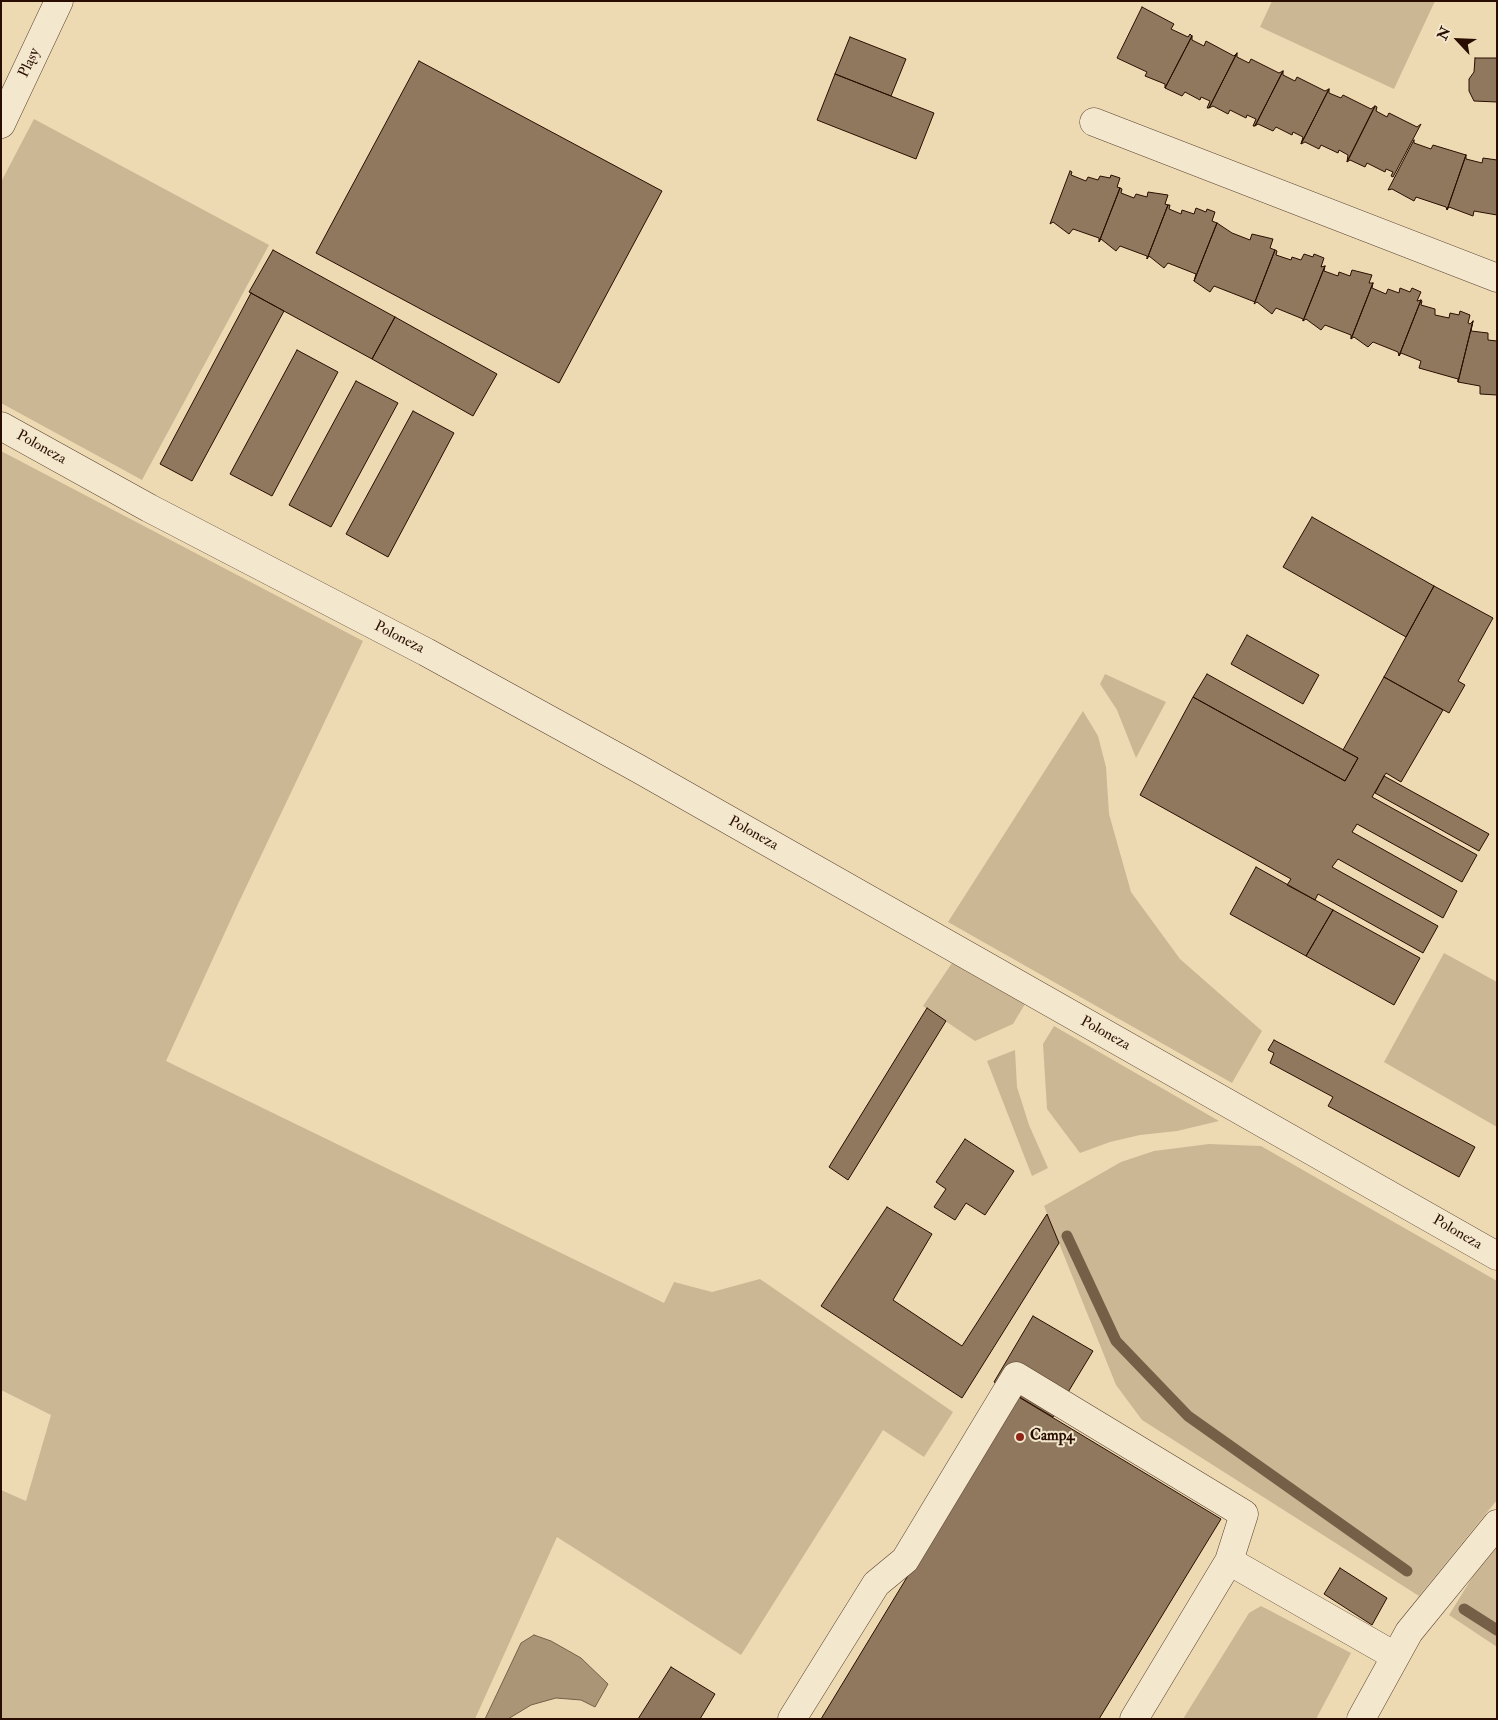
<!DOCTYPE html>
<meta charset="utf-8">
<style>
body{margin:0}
#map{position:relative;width:1498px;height:1720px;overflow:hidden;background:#eddab3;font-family:"IM FELL Double Pica",serif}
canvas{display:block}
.frame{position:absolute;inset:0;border:2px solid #290e00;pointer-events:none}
.north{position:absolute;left:1433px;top:15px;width:50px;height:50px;-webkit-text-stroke:4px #f3e7ce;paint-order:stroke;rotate:295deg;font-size:14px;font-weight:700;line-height:20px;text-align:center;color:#290e00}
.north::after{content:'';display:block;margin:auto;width:18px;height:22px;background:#290e00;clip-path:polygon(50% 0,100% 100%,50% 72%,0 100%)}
</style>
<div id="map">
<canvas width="1498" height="1720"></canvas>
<div class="frame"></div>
<div class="north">N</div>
</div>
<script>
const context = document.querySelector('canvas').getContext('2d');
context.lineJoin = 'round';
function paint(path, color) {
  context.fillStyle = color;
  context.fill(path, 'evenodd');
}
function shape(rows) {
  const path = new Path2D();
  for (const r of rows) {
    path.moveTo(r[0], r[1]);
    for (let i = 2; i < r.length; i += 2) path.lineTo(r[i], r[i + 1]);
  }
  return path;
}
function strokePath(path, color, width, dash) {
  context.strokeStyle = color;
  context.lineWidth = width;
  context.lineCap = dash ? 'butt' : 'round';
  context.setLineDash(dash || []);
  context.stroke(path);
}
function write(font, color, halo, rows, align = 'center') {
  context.font = font + ' "IM FELL Double Pica",serif';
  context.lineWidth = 4;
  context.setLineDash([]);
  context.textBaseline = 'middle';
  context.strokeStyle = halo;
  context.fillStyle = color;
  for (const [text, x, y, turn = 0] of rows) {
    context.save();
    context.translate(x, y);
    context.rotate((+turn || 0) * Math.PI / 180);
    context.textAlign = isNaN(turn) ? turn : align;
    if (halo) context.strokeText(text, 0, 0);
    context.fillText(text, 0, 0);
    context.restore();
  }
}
paint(shape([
 [1272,1,1435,1,1394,89,1260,27],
 [34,119,269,245,142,480,1,403,1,182],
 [1,451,363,641,238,904,166,1061,664,1303,674,1282,712,1292,760,1279,953,1412,924,1457,883,1430,741,1655,557,1537,475,1719,1,1719,1,1490,26,1501,51,1415,1,1390],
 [1105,674,1166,702,1136,758,1117,710,1100,684],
 [1083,711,1098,736,1106,767,1109,814,1131,892,1180,959,1262,1031,1232,1083,948,922],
 [1444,953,1497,982,1497,1127,1384,1062],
 [952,963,1025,1004,1013,1024,975,1041,923,1006],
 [1054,1026,1219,1121,1177,1131,1140,1135,1110,1142,1080,1153,1047,1109,1043,1044],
 [1015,1050,1017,1087,1029,1125,1048,1168,1032,1176,987,1061],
 [1209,1144,1261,1146,1497,1281,1497,1500,1419,1596,1142,1420,1116,1385,1044,1206,1121,1162,1154,1151],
 [1497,1542,1497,1647,1449,1615,1486,1555],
 [1261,1606,1351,1653,1316,1719,1183,1719,1249,1613]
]), '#ccb795');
const water = shape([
 [534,1635,551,1641,581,1658,608,1684,595,1707,581,1700,556,1698,531,1705,508,1719,485,1719,521,1643,534,1635]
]);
paint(water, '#aa9576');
strokePath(water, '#765f47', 1);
strokePath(shape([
 [1067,1236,1116,1341,1188,1416,1407,1571],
 [1464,1609,1497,1630]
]), '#765f47', 11);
const building = shape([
 [1142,7,1174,24,1171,29,1188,37,1190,34,1192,36,1165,88,1165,84,1145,76,1147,72,1117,58,1142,7],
 [1192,36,1192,40,1204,46,1206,41,1234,56,1237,53,1209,108,1207,108,1210,101,1201,97,1200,100,1185,92,1182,96,1165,88,1192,36],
 [850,37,906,59,891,96,835,74,850,37],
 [1237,53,1237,57,1249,63,1251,59,1279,73,1283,71,1255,126,1253,126,1256,119,1247,115,1246,118,1230,110,1228,114,1213,106,1209,108,1237,53],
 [1475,58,1497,58,1497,102,1474,101,1469,91,1469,79,1474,72,1475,58],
 [419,61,662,191,559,383,316,253,419,61],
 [1283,71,1283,75,1295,81,1297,77,1325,91,1329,89,1301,144,1303,137,1293,132,1292,135,1276,127,1273,131,1258,124,1255,126,1283,71],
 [835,74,934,113,916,159,817,120,835,74],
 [1329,89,1329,93,1341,98,1343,95,1371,109,1375,106,1347,162,1348,155,1339,150,1338,153,1321,145,1319,149,1305,142,1301,144,1329,89],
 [1375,106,1377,107,1376,111,1387,117,1389,113,1417,127,1421,124,1393,177,1391,176,1393,172,1386,169,1385,172,1367,163,1365,167,1350,160,1347,162,1375,106],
 [1414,140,1414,143,1431,149,1433,145,1466,155,1447,210,1446,207,1416,197,1414,201,1392,189,1388,190,1414,140],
 [1466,155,1466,159,1482,163,1483,158,1497,160,1497,215,1474,211,1473,216,1449,207,1447,210,1466,155],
 [1070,171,1072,172,1071,175,1086,181,1088,177,1098,180,1100,176,1110,178,1111,175,1120,178,1117,187,1120,188,1099,242,1099,238,1073,229,1069,234,1053,222,1050,224,1070,171],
 [1120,188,1122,189,1121,193,1134,198,1136,194,1147,197,1148,192,1168,195,1165,204,1168,205,1147,259,1147,256,1120,246,1116,251,1101,239,1099,242,1120,188],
 [1168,205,1170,205,1169,209,1181,214,1182,210,1194,214,1196,208,1206,212,1207,209,1215,212,1212,221,1217,223,1194,281,1196,274,1168,263,1164,268,1149,256,1147,259,1168,205],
 [1217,223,1232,233,1250,240,1252,234,1273,239,1270,248,1275,250,1255,302,1214,286,1210,292,1194,281,1217,223],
 [273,250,395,317,372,359,249,292,273,250],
 [1275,250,1277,251,1276,255,1291,260,1292,257,1301,260,1304,254,1313,257,1314,254,1324,258,1321,267,1325,266,1303,321,1303,319,1276,308,1272,314,1257,302,1254,304,1275,250],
 [1325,266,1324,271,1338,276,1339,272,1350,276,1352,270,1372,275,1369,283,1373,283,1351,339,1351,335,1325,325,1321,330,1306,319,1303,321,1325,266],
 [1373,283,1372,288,1386,294,1388,289,1399,293,1400,288,1410,292,1412,288,1421,292,1417,301,1421,300,1399,356,1398,352,1373,342,1368,347,1354,337,1351,339,1373,283],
 [251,293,284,311,192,481,160,464,251,293],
 [1421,300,1422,301,1421,305,1435,309,1435,315,1449,318,1450,313,1459,315,1460,311,1470,315,1468,323,1470,324,1473,321,1458,382,1458,379,1419,368,1421,361,1401,353,1399,356,1421,300],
 [395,317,497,374,473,416,372,359,395,317],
 [1473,321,1471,331,1488,333,1488,340,1497,341,1497,395,1480,394,1480,386,1458,382,1473,321],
 [297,350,338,372,272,496,230,474,297,350],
 [356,381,398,403,331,527,289,505,356,381],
 [413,411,454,433,388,557,346,534,413,411],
 [1312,517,1434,586,1406,637,1283,567,1312,517],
 [1434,586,1493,618,1458,681,1465,685,1449,713,1384,677,1434,586],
 [1247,635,1319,675,1303,704,1231,664,1247,635],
 [1207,674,1358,758,1345,781,1193,697,1207,674],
 [1384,677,1443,710,1401,782,1386,773,1372,797,1477,855,1462,882,1357,824,1352,832,1457,891,1443,918,1338,859,1332,867,1438,926,1423,953,1318,894,1315,900,1287,885,1291,879,1140,795,1193,697,1345,781,1358,758,1343,750,1384,677],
 [1384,776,1489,834,1479,851,1375,793,1384,776],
 [1256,867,1333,910,1306,956,1230,914,1256,867],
 [1333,910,1420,958,1394,1005,1306,956,1333,910],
 [927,1008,946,1021,848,1180,829,1167,927,1008],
 [1274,1040,1475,1147,1459,1177,1328,1106,1333,1097,1270,1063,1274,1053,1268,1050,1274,1040],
 [965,1139,1014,1171,985,1215,966,1203,955,1220,934,1207,946,1189,936,1182,965,1139],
 [887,1207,932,1234,893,1300,962,1346,1047,1214,1059,1243,962,1398,821,1306,887,1207],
 [1033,1316,1093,1351,1053,1417,994,1382,1033,1316],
 [1017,1396,1221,1519,1099,1719,821,1719,1017,1396],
 [1340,1568,1387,1598,1372,1625,1324,1594,1340,1568],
 [671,1667,715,1694,700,1719,638,1719,671,1667]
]);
paint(building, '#8f785d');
strokePath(building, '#290e00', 1);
const minor = shape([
 [1094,122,1497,278],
 [1,124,59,1],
 [1,426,149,508,426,652,639,769,1497,1256],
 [792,1719,876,1584,905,1560,1016,1376,1244,1514,1229,1561],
 [1134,1719,1229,1561,1395,1656],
 [1361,1719,1409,1632,1497,1524]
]);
strokePath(minor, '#5a412d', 29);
strokePath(minor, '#f3e7ce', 28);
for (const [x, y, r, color] of [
 [1020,1437,5,"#8f2418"]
]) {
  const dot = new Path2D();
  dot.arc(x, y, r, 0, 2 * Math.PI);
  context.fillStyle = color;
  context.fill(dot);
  strokePath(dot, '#f3e7ce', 2);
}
write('15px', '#290e00', '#f3e7ce', [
 ["Pląsy",30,63,-65],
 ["Poloneza",41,448,29],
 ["Poloneza",399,638,27],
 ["Poloneza",753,834,29],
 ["Poloneza",1105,1034,29],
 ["Poloneza",1457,1233,30]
]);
write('bold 15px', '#290e00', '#f3e7ce', [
 ["Camp4",1030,1437]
], 'left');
</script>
